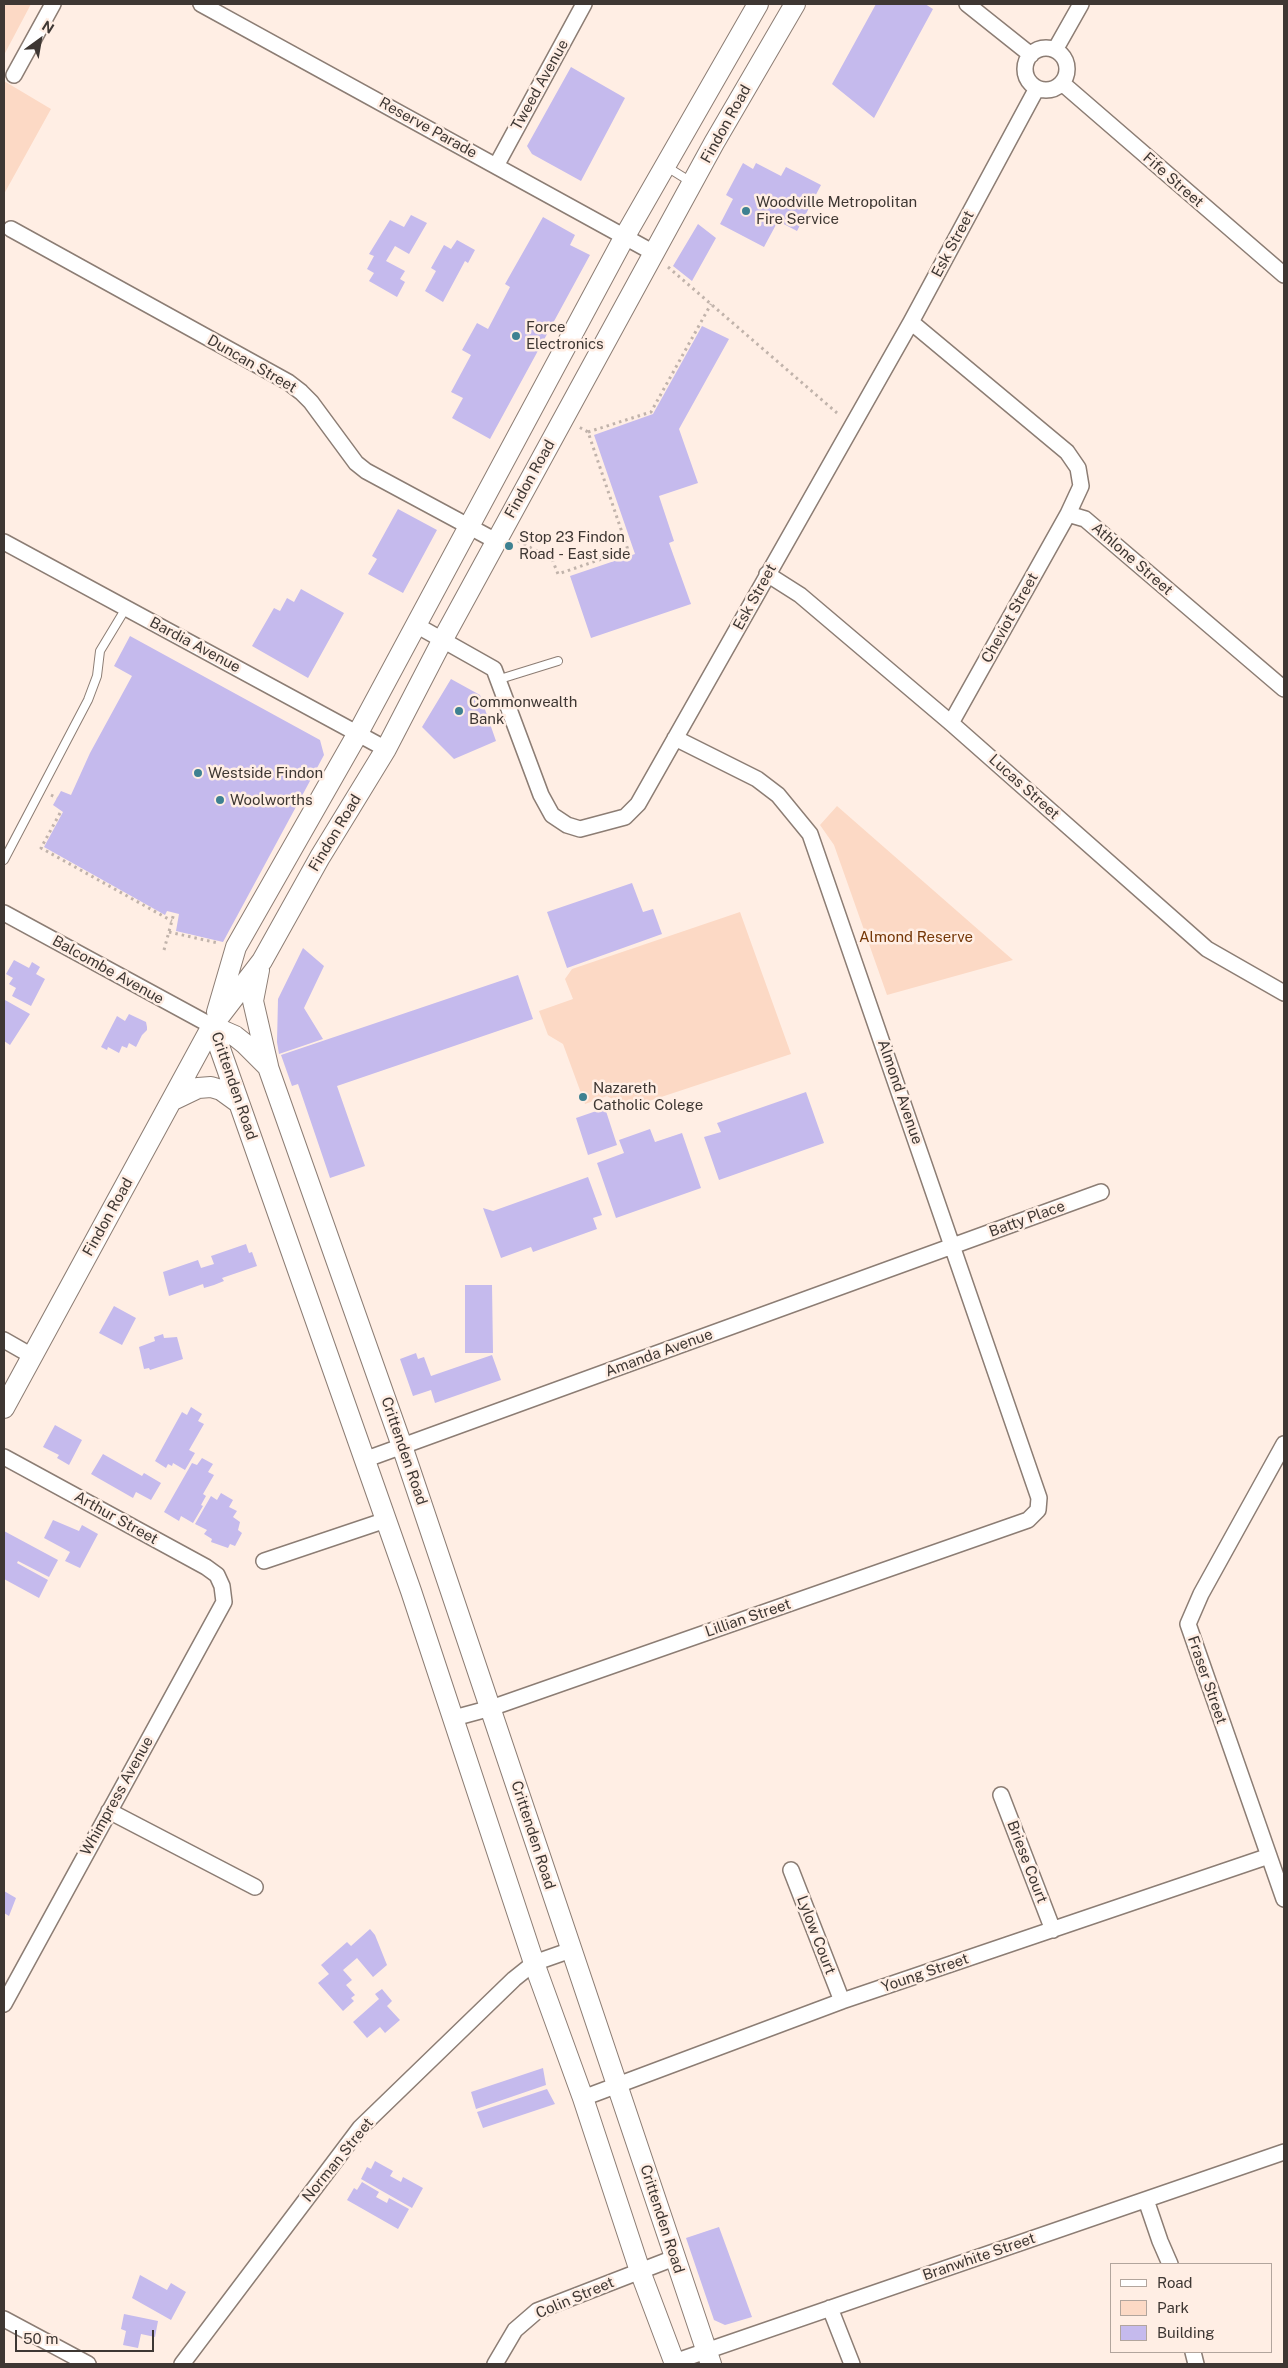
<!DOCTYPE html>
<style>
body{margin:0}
#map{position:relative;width:1288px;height:2368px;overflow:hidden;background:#ffeee4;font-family:"Public Sans",sans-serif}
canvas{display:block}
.frame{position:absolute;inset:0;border:5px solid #3e3733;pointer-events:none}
.legend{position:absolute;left:1110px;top:2263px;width:162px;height:90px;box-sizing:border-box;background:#ffeee4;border:1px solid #b2a59d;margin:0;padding:6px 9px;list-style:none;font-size:15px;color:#3e3733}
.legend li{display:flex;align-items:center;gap:10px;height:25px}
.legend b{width:25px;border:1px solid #b2a59d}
.north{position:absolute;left:15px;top:15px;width:50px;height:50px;-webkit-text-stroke:4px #ffeee4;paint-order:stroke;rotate:32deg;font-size:14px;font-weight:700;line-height:20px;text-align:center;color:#3e3733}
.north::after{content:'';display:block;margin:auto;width:18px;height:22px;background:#3e3733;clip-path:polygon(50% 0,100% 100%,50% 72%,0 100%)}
.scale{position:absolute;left:15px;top:2330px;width:139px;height:22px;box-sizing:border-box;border:2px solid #3e3733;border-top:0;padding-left:6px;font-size:15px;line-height:18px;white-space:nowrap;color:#3e3733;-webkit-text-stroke:4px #ffeee4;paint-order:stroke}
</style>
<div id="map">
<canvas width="1288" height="2368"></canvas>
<div class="frame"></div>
<ul class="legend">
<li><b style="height:6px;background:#fff"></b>Road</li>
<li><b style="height:14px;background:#fcd9c5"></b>Park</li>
<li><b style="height:14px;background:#c5baed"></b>Building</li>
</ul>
<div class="north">N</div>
<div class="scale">50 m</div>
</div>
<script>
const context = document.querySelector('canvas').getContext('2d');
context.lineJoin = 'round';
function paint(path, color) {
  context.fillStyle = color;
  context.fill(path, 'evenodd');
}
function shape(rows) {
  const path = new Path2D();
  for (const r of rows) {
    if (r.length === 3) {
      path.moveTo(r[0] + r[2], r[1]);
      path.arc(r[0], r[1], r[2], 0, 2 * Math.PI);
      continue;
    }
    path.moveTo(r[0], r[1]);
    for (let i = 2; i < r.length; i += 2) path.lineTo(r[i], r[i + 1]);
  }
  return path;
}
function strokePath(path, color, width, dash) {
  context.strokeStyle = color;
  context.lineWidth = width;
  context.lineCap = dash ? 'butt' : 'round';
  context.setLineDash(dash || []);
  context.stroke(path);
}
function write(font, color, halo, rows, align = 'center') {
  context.font = font + ' "Public Sans",sans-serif';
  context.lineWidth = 5;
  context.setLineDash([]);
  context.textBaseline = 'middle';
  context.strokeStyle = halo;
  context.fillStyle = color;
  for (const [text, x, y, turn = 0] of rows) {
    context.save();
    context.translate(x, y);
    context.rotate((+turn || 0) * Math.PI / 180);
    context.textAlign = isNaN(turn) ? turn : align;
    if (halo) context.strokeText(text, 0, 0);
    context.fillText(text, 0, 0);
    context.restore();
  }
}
paint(shape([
 [4,4,31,4,4,55],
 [4,81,51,109,4,194],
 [837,806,1013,960,887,995,834,845,820,825],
 [740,912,791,1054,628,1108,607,1096,585,1104,563,1044,548,1035,539,1011,573,999,565,979,572,969]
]), '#fcd9c5');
paint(shape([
 [876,4,925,4,933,9,874,118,832,84],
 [571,67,625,98,581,181,532,154,527,146],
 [743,163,753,169,756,163,781,176,786,167,821,185,797,231,778,221,764,247,720,224,733,199,726,195],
 [411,215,427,223,409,254,395,246,386,261,405,271,400,279,405,282,397,297,369,281,374,273,367,269,374,256,369,254,390,220,404,227],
 [543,217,575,235,570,245,590,255,490,439,452,418,463,398,451,392,471,355,462,350,477,323,488,329,510,287,505,284],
 [698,224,716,238,692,281,673,266],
 [457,240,475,250,468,263,465,261,443,302,425,291,436,271,431,268,444,245,451,249],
 [702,326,729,339,679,429,698,483,659,496,674,541,669,543,691,604,591,638,570,576,635,554,594,435,653,414],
 [398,509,437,530,403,593,368,574,377,559,372,556],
 [301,589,344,613,308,678,252,646,274,608,280,611,287,598,294,602],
 [130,636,320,740,324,755,223,942,176,931,179,914,167,911,165,915,44,847,63,812,53,805,61,791,71,795,90,753,132,676,114,666],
 [451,679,480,695,496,741,454,759,422,727],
 [632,883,643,912,653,909,662,934,567,968,547,912],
 [303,948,324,966,304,1008,323,1039,279,1054,277,1042,278,999],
 [14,960,29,968,32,962,40,967,36,974,45,979,31,1006,12,996,16,988,9,984,13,978,6,974],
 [518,975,533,1019,337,1086,365,1166,330,1178,298,1084,292,1086,281,1055],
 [5,1000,30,1014,10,1045,4,1041],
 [129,1014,146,1022,147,1027,147,1030,142,1035,136,1047,129,1043,127,1048,122,1046,119,1053,108,1047,107,1050,101,1047,117,1016,125,1021],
 [806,1092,824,1143,719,1180,704,1137,721,1132,717,1123],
 [605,1108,617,1145,588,1155,576,1118],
 [650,1129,655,1142,682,1133,701,1188,616,1218,597,1163,624,1153,619,1140],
 [588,1177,602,1215,593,1218,597,1229,533,1252,531,1247,501,1258,483,1208,493,1211],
 [246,1244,249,1253,252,1252,257,1266,222,1278,224,1281,214,1285,204,1288,203,1284,169,1296,163,1272,198,1260,201,1268,214,1264,211,1256],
 [465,1285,492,1285,493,1353,465,1353],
 [114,1306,136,1318,122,1345,99,1333],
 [163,1334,164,1338,177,1337,183,1359,150,1370,149,1368,144,1369,139,1347,155,1341,154,1337],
 [416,1353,418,1359,424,1357,431,1376,492,1355,501,1380,435,1403,431,1390,413,1396,400,1359],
 [191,1407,202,1414,198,1421,204,1424,189,1450,195,1453,185,1470,173,1463,172,1466,168,1464,166,1468,155,1461,182,1412,187,1415],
 [55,1425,82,1440,69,1465,57,1458,59,1455,43,1447],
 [103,1454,142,1476,144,1473,161,1483,151,1500,136,1492,133,1498,91,1474],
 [202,1458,213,1464,208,1472,214,1475,203,1494,206,1496,201,1505,203,1506,193,1523,181,1516,179,1521,164,1512,192,1463,197,1465],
 [221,1493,233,1500,229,1507,237,1511,233,1517,240,1522,238,1530,242,1533,235,1546,230,1544,228,1548,211,1542,212,1539,204,1534,207,1530,195,1524,211,1496,217,1500],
 [53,1520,79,1531,82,1525,98,1534,80,1568,65,1561,70,1552,44,1538],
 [4,1531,58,1560,49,1577,18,1561,17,1563,48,1580,39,1598,4,1579],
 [4,1891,16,1898,9,1916,4,1913],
 [370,1929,375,1935,387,1965,373,1977,357,1958,343,1970,352,1980,346,1985,355,1995,351,1998,354,2001,343,2011,318,1983,329,1974,321,1965,347,1942,351,1946],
 [382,1989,392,2001,387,2006,400,2020,385,2033,380,2027,367,2038,353,2022,379,1999,375,1994],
 [543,2068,546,2085,476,2109,471,2092],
 [547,2089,555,2104,483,2128,477,2112],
 [375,2161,393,2171,390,2176,401,2182,403,2177,423,2188,412,2208,361,2179,367,2167,371,2169],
 [362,2182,379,2192,376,2197,387,2203,389,2198,409,2209,398,2229,347,2200,354,2188,357,2190],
 [719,2227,752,2317,725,2325,714,2320,686,2238],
 [140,2275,167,2290,171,2283,186,2292,171,2320,132,2298],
 [124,2314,158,2321,155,2337,141,2334,138,2348,123,2345,126,2331,121,2329]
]), '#c5baed');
const lane = shape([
 [667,167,691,182],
 [500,679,558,661],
 [4,860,88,700,97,676,100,651,126,608]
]);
const street = shape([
 [201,4,654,253],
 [967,4,1031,55],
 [1046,69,21],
 [1055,50,1081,4],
 [14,75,53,4],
 [1062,83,1284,275],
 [496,166,584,4],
 [11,229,288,382,301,392,311,402,356,463,366,471,496,541],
 [911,322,1067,452,1078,468,1081,486,1068,514,1085,519,1284,689],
 [4,542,386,749],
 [767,574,800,595,951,723,1207,949,1284,993],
 [416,625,494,669,541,795,552,815,567,825,580,829,625,817,638,804,911,322,1037,88],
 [951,723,1068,514],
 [4,913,212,1026],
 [4,1340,32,1356],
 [1284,1444,1201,1594,1188,1624,1284,1899],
 [4,1457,206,1567,217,1575,222,1586,224,1602,4,2004],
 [364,1460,1101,1192],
 [264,1561,386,1520],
 [454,1718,491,1708,1028,1520,1038,1510,1039,1498,810,834,778,795,757,779,675,738],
 [1001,1795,1053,1930],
 [109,1811,255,1887],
 [791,1870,842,2001],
 [583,2098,842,2001,1269,1856],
 [1146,2200,1160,2241,1170,2264],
 [830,2308,852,2364],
 [4,2319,88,2364],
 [1193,2352,1196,2364],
 [674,2362,1284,2152],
 [182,2364,360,2128,514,1979,534,1963,571,1950],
 [495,2364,515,2330,537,2311,674,2258]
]);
const secondary = shape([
 [259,970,253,1001,268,1066],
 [217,1012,236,947,358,733,625,236,758,4],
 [212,1026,235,1036,245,1044,268,1067,402,1446,711,2364],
 [212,1026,411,1591,534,1963,583,2098,640,2271,675,2364],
 [173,1100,198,1088,211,1087,221,1090,239,1103],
 [4,1408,212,1026,262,961,320,857,386,749,443,639,714,143,795,4]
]);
strokePath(lane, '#8c7d74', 10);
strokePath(street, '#8c7d74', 18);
strokePath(secondary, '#8c7d74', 22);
strokePath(shape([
 [668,267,837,413],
 [588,432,651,412,711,304],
 [518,541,552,559,558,574,628,550,588,432,579,427],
 [51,795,57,798],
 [60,813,41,848,172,921],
 [169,932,218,943],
 [164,950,174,913]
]), '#c1b3ab', 3, [2.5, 4]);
strokePath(lane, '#fff', 8);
strokePath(street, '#fff', 15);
strokePath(secondary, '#fff', 20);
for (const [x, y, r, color] of [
 [746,211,5,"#3e8191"],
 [516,336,5,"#3e8191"],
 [509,546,5,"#3e8191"],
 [459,711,5,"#3e8191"],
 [198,773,5,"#3e8191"],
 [220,800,5,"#3e8191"],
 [583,1097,5,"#3e8191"]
]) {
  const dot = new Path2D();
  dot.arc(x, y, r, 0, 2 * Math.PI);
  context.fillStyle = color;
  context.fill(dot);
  strokePath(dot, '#ffeee4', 2);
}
write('15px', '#3e3733', '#ffeee4', [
 ["Tweed Avenue",540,85,-61],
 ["Findon Road",726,124,-61],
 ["Reserve Parade",428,128,29],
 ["Fife Street",1173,180,41],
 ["Esk Street",953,244,-62],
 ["Duncan Street",252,364,30],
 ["Findon Road",530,479,-61],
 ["Athlone Street",1132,559,41],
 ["Esk Street",755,597,-61],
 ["Cheviot Street",1010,618,-61],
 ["Bardia Avenue",195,645,28],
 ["Lucas Street",1024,787,42],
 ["Findon Road",335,833,-59],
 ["Balcombe Avenue",108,970,29],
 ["Crittenden Road",234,1086,71],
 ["Almond Avenue",900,1092,71],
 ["Findon Road",108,1217,-61],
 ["Batty Place",1027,1219,-20],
 ["Amanda Avenue",659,1353,-20],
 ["Crittenden Road",404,1451,71],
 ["Arthur Street",116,1518,29],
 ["Lillian Street",748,1618,-19],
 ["Fraser Street",1207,1680,71],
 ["Whimpress Avenue",117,1796,-61],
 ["Crittenden Road",533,1835,72],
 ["Briese Court",1027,1862,69],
 ["Lylow Court",816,1935,69],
 ["Young Street",925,1973,-19],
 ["Norman Street",338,2160,-51],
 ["Crittenden Road",662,2219,72],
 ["Branwhite Street",979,2257,-19],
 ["Colin Street",575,2298,-23]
]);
write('15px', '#3e3733', '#ffeee4', [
 ["Woodville Metropolitan",756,202],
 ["Fire Service",756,219],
 ["Force",526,327],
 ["Electronics",526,344],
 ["Stop 23 Findon",519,537],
 ["Road - East side",519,554],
 ["Commonwealth",469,702],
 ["Bank",469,719],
 ["Westside Findon",208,773],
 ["Woolworths",230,800],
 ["Nazareth",593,1088],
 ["Catholic Colege",593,1105]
], 'left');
write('15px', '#753707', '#ffeee4', [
 ["Almond Reserve",916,937]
]);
</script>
